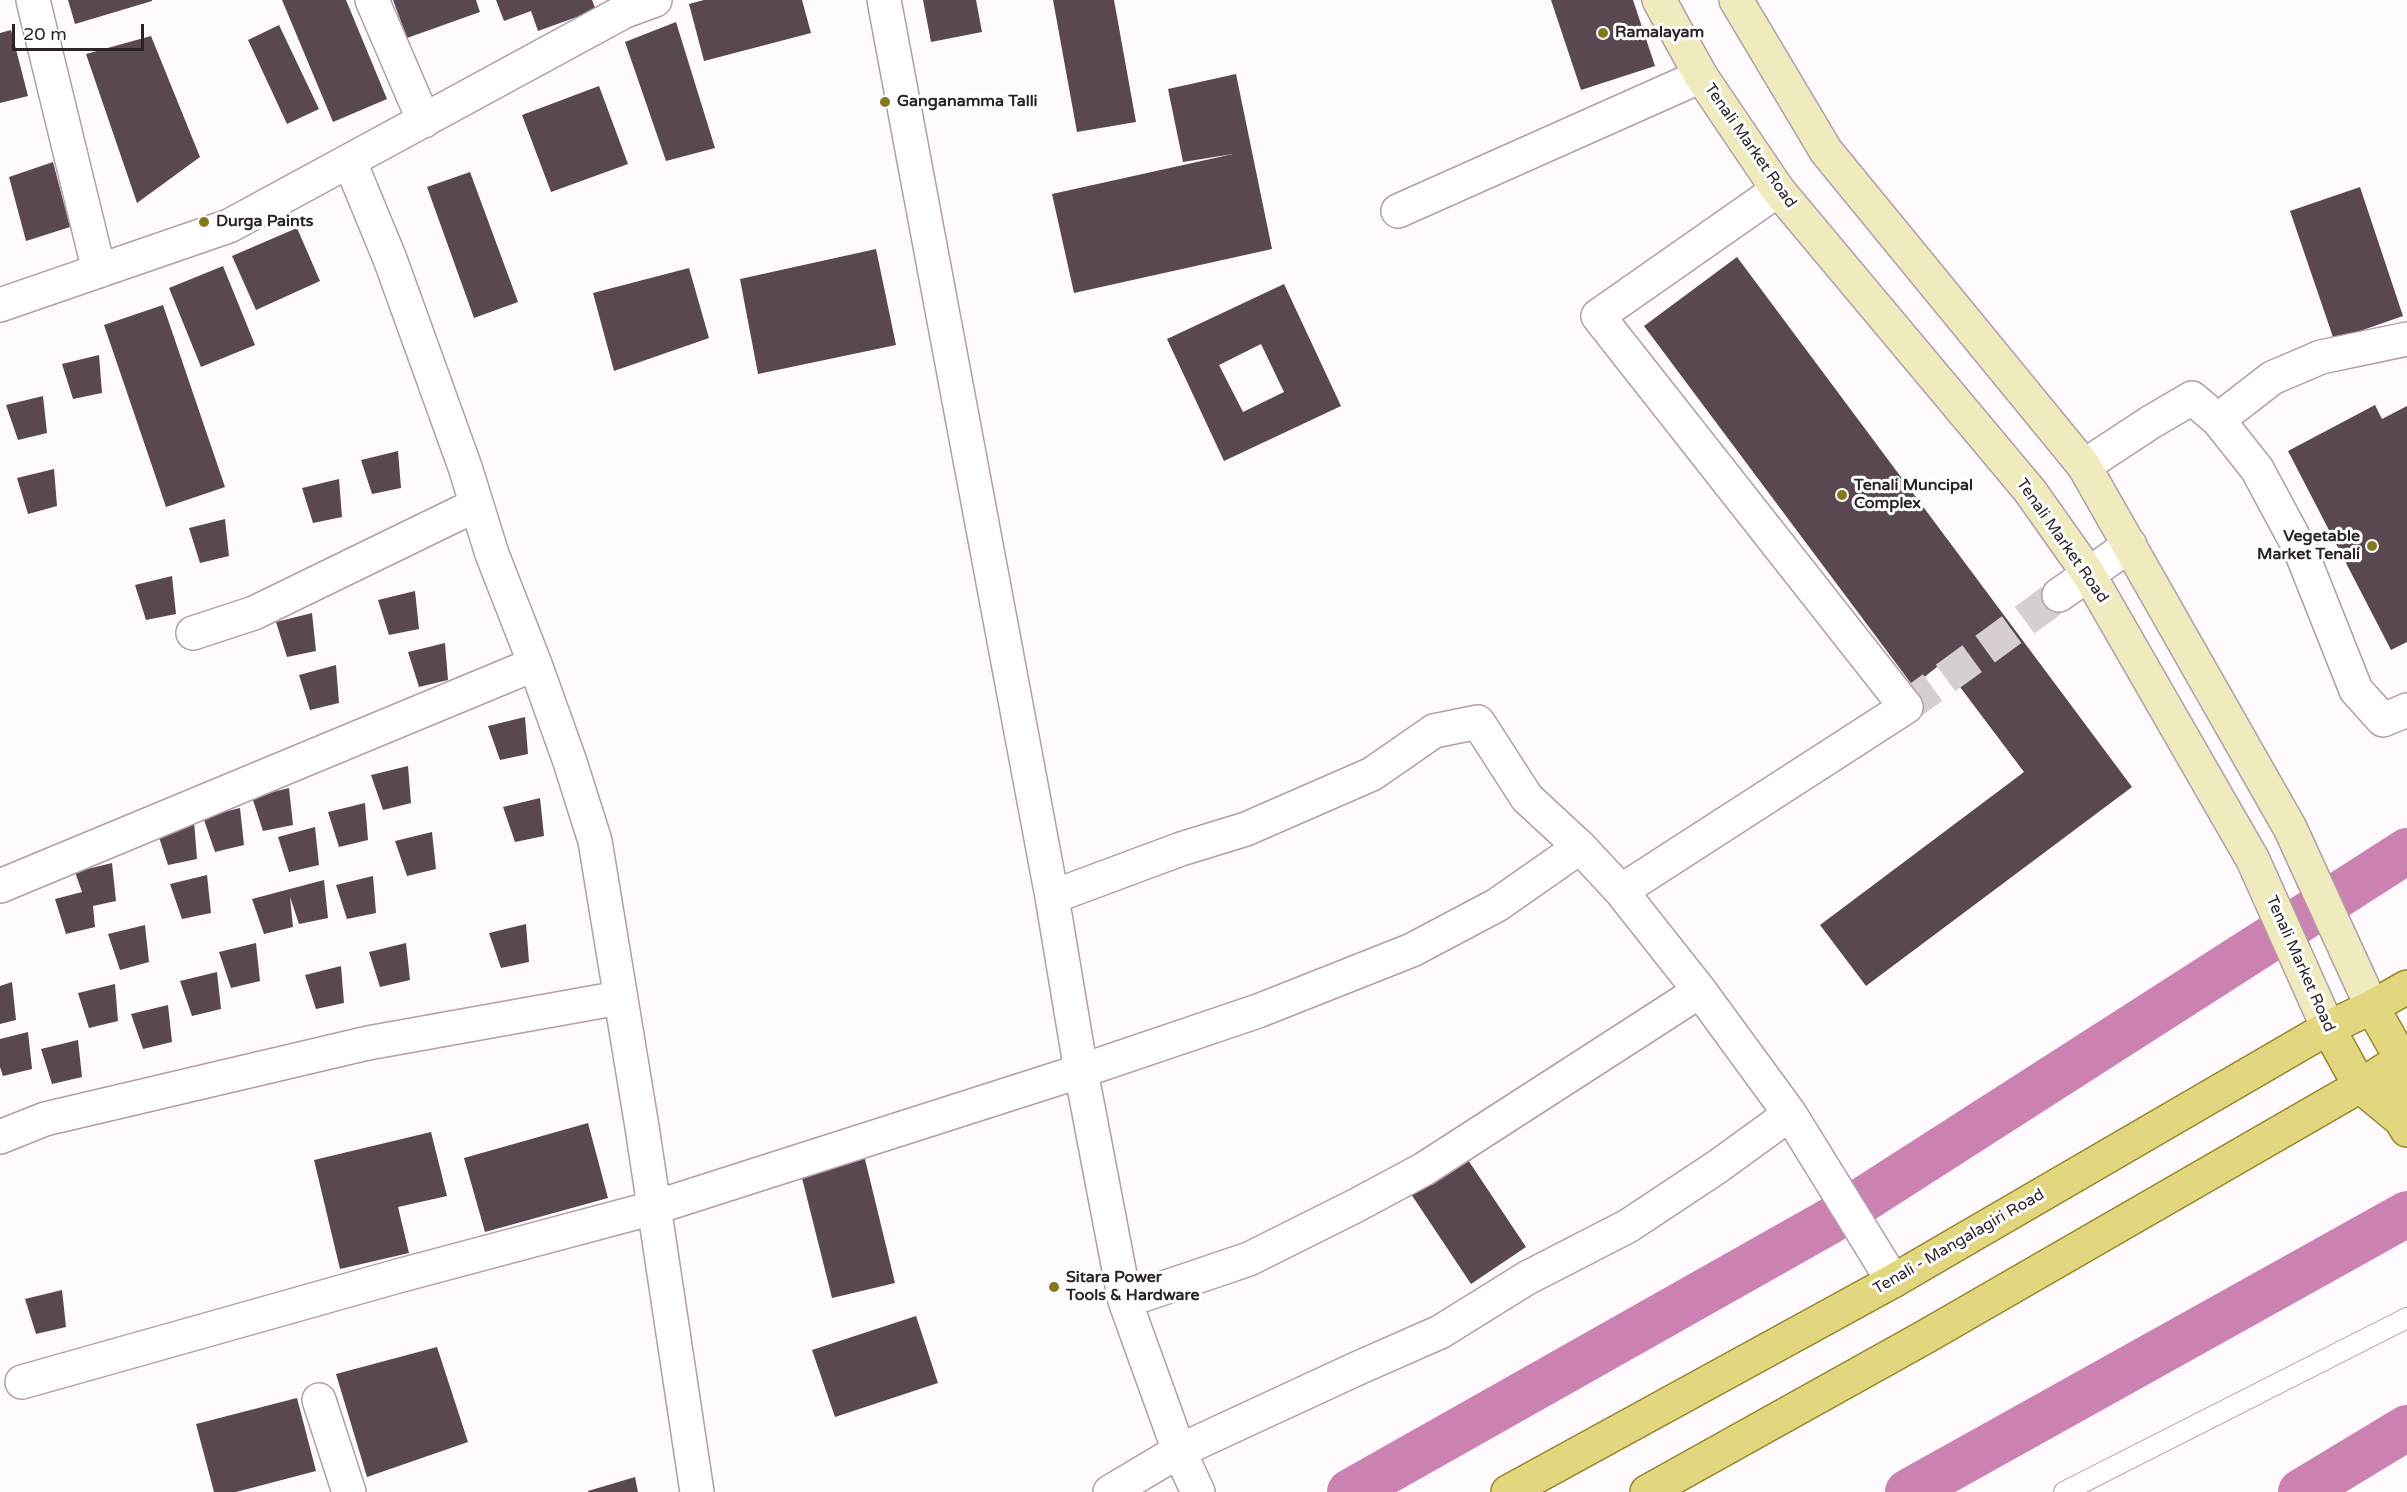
<!DOCTYPE html>
<style>
body{margin:0}
#map{position:relative;width:2407px;height:1492px;overflow:hidden;background:#fffafd;font-family:"Varela Round",sans-serif}
canvas{display:block}
.scale{position:absolute;left:12px;top:24px;width:132px;height:27px;box-sizing:border-box;border:3px solid #2b2328;border-top:0;padding-left:8px;font-size:18px;line-height:21px;white-space:nowrap;color:#2b2328;-webkit-text-stroke:4px #fff;paint-order:stroke}
</style>
<div id="map">
<canvas width="2407" height="1492"></canvas>
<div class="scale">20 m</div>
</div>
<script>
const context = document.querySelector('canvas').getContext('2d');
context.lineJoin = 'round';
function shape(rows) {
  const path = new Path2D();
  for (const r of rows) {
    path.moveTo(r[0], r[1]);
    for (let i = 2; i < r.length; i += 2) path.lineTo(r[i], r[i + 1]);
  }
  return path;
}
function strokePath(path, color, width, dash) {
  context.strokeStyle = color;
  context.lineWidth = width;
  context.lineCap = dash ? 'butt' : 'round';
  context.setLineDash(dash || []);
  context.stroke(path);
}
function paint(path, color) {
  context.fillStyle = color;
  context.fill(path, 'evenodd');
}
function write(font, color, halo, rows, align = 'center') {
  context.font = font + ' "Varela Round",sans-serif';
  context.lineWidth = 6;
  context.setLineDash([]);
  context.textBaseline = 'middle';
  context.strokeStyle = halo;
  context.fillStyle = color;
  for (const [text, x, y, turn = 0] of rows) {
    context.save();
    context.translate(x, y);
    context.rotate((+turn || 0) * Math.PI / 180);
    context.textAlign = isNaN(turn) ? turn : align;
    if (halo) context.strokeText(text, 0, 0);
    context.fillText(text, 0, 0);
    context.restore();
  }
}
strokePath(shape([
 [1350,1492,1830,1221,2407,851],
 [1908,1492,2407,1214],
 [2301,1492,2407,1428]
]), '#cb82b1', 46);
paint(shape([
 [68,0,152,0,152,1,75,24],
 [282,0,346,0,387,99,333,122],
 [393,0,476,0,480,12,407,38],
 [496,0,592,0,596,10,538,31,531,11,504,21],
 [704,0,802,0,811,33,704,61,689,4],
 [923,0,976,0,982,32,931,42],
 [1053,0,1114,0,1136,122,1077,132],
 [1551,0,1633,0,1655,66,1581,90],
 [676,22,715,148,666,161,625,42],
 [279,25,319,109,287,124,248,40],
 [11,30,28,96,0,103,0,33],
 [151,36,200,157,137,203,86,54],
 [1236,74,1272,249,1074,293,1052,194,1233,154,1183,162,1168,89],
 [599,86,628,164,551,192,522,115],
 [53,162,70,227,26,241,9,177],
 [470,172,518,302,474,318,427,187],
 [2360,187,2403,316,2334,340,2290,211],
 [297,228,320,281,256,310,232,256],
 [876,249,896,345,758,374,740,279],
 [1737,257,2132,787,1866,986,1820,925,2024,772,1942,663,1913,686,1644,326],
 [223,266,255,345,201,367,169,288],
 [689,268,709,338,614,371,593,293],
 [1284,284,1341,406,1224,461,1167,339],
 [1261,344,1284,392,1243,412,1219,365],
 [163,305,225,487,166,507,104,325],
 [99,355,102,393,73,399,62,364],
 [43,396,47,433,18,440,6,405],
 [2375,405,2382,419,2407,406,2407,642,2391,650,2288,451],
 [398,451,401,488,372,494,361,460],
 [54,469,57,506,28,514,17,478],
 [339,479,342,517,313,523,302,488],
 [225,519,229,556,200,563,189,528],
 [172,576,176,614,146,620,135,585],
 [415,591,419,629,389,635,378,600],
 [312,613,316,651,287,657,276,622],
 [445,643,448,680,419,687,408,652],
 [336,665,339,703,310,710,299,675],
 [525,717,528,754,500,760,488,726],
 [408,766,411,803,383,810,371,775],
 [289,788,293,825,263,831,252,797],
 [540,798,544,836,515,842,503,807],
 [365,803,368,840,339,847,328,812],
 [240,808,244,845,215,852,203,817],
 [194,821,197,859,168,865,157,831],
 [315,827,319,865,289,872,278,837],
 [432,832,436,869,407,876,395,841],
 [112,863,116,901,93,906,95,927,66,934,55,899,82,892,75,872],
 [207,875,211,913,182,919,170,884],
 [373,876,376,913,347,919,336,885],
 [324,880,328,918,299,924,290,897,293,927,264,934,252,899],
 [526,924,529,962,501,968,489,933],
 [145,925,149,962,120,970,108,934],
 [256,943,260,981,231,988,219,952],
 [406,943,410,980,380,987,369,952],
 [341,966,344,1003,316,1009,305,975],
 [217,972,221,1009,192,1016,180,981],
 [12,982,16,1020,0,1024,0,986],
 [115,984,118,1021,89,1028,78,993],
 [168,1005,172,1042,143,1049,131,1014],
 [28,1032,32,1069,3,1076,0,1067,0,1039],
 [78,1040,82,1077,52,1084,41,1049],
 [588,1123,608,1198,485,1232,464,1158],
 [431,1132,447,1196,398,1207,409,1253,340,1269,314,1160],
 [1460,1148,1526,1247,1471,1284,1405,1185],
 [864,1155,895,1283,832,1298,800,1170],
 [62,1290,66,1327,36,1334,25,1299],
 [916,1316,938,1383,835,1417,812,1350],
 [437,1347,468,1442,367,1477,336,1374],
 [297,1398,316,1471,236,1492,214,1492,196,1424],
 [635,1477,638,1492,588,1492,588,1491]
]), '#594752');
strokePath(shape([
 [1906,707,2059,595]
]), '#d5cfd2', 33, [33, 16]);
const lane = shape([
 [2064,1492,2407,1318]
]);
const street = shape([
 [33,0,99,271],
 [372,0,424,121],
 [884,0,1052,897,1081,1071,1125,1301,1179,1451,1198,1492],
 [350,162,390,259,465,467,492,554,535,664,570,762,595,841,642,1127,697,1492],
 [1398,211,1701,76],
 [0,305,229,226,625,11,655,0],
 [2218,420,2272,378,2321,357,2407,339],
 [2084,466,2151,422,2192,398,2218,420,2257,469,2300,549,2356,690,2383,720,2407,710],
 [2059,595,2130,545],
 [193,633,254,613,476,505],
 [0,886,535,664],
 [1621,891,1906,707,1598,316,1778,190],
 [1052,897,1181,849,1246,829,1372,774,1434,731,1478,722,1527,798,1580,847,1621,891,1700,991,1790,1114,1893,1281],
 [0,1137,45,1119,368,1043,619,998],
 [1125,1301,1249,1259,1355,1206,1424,1169,1700,991],
 [22,1382,398,1276,653,1208,1081,1071,1258,1011,1412,950,1497,905,1580,847],
 [319,1400,349,1492],
 [1110,1492,1179,1451,1356,1369,1440,1332,1527,1278,1628,1226,1717,1167,1790,1114]
]);
const secondary = shape([
 [1659,0,1701,76,1778,190,2030,491,2088,573,2253,860,2328,1028],
 [1736,0,1826,151,2084,466,2290,828,2372,1007]
]);
const primary = shape([
 [2372,1007,2402,1060,2401,1120],
 [2328,1028,2360,1086,2401,1120,2407,1130],
 [1508,1492,1893,1281,2328,1028,2372,1007,2407,987],
 [1647,1492,1925,1337,2360,1086,2407,1056]
]);
strokePath(lane, '#b29da9', 22);
strokePath(street, '#b29da9', 36);
strokePath(secondary, '#b29da9', 36);
strokePath(primary, '#958629', 36);
strokePath(lane, '#fff', 20);
strokePath(street, '#fff', 33);
strokePath(secondary, '#f0ebbf', 33);
strokePath(primary, '#e2d77f', 33);
for (const [x, y, r, color] of [
 [1603,33,6,"#84781d"],
 [885,102,6,"#84781d"],
 [204,222,6,"#84781d"],
 [1842,495,6,"#84781d"],
 [2372,546,6,"#84781d"],
 [1054,1287,6,"#84781d"]
]) {
  const dot = new Path2D();
  dot.arc(x, y, r, 0, 2 * Math.PI);
  context.fillStyle = color;
  context.fill(dot);
  strokePath(dot, '#fff', 2);
}
write('bold 16px', '#2b2328', '#fff', [
 ["Ramalayam",1615,33],
 ["Ganganamma Talli",897,102],
 ["Durga Paints",216,222],
 ["Tenali Muncipal",1854,486],
 ["Complex",1854,504],
 ["Vegetable",2360,537,"right"],
 ["Market Tenali",2360,555,"right"],
 ["Sitara Power",1066,1278],
 ["Tools & Hardware",1066,1296]
], 'left');
write('16px', '#2b2328', '#fff', [
 ["Tenali Market Road",1750,146,55],
 ["Tenali Market Road",2062,541,55],
 ["Tenali Market Road",2300,964,66],
 ["Tenali - Mangalagiri Road",1959,1242,-30]
]);
</script>
